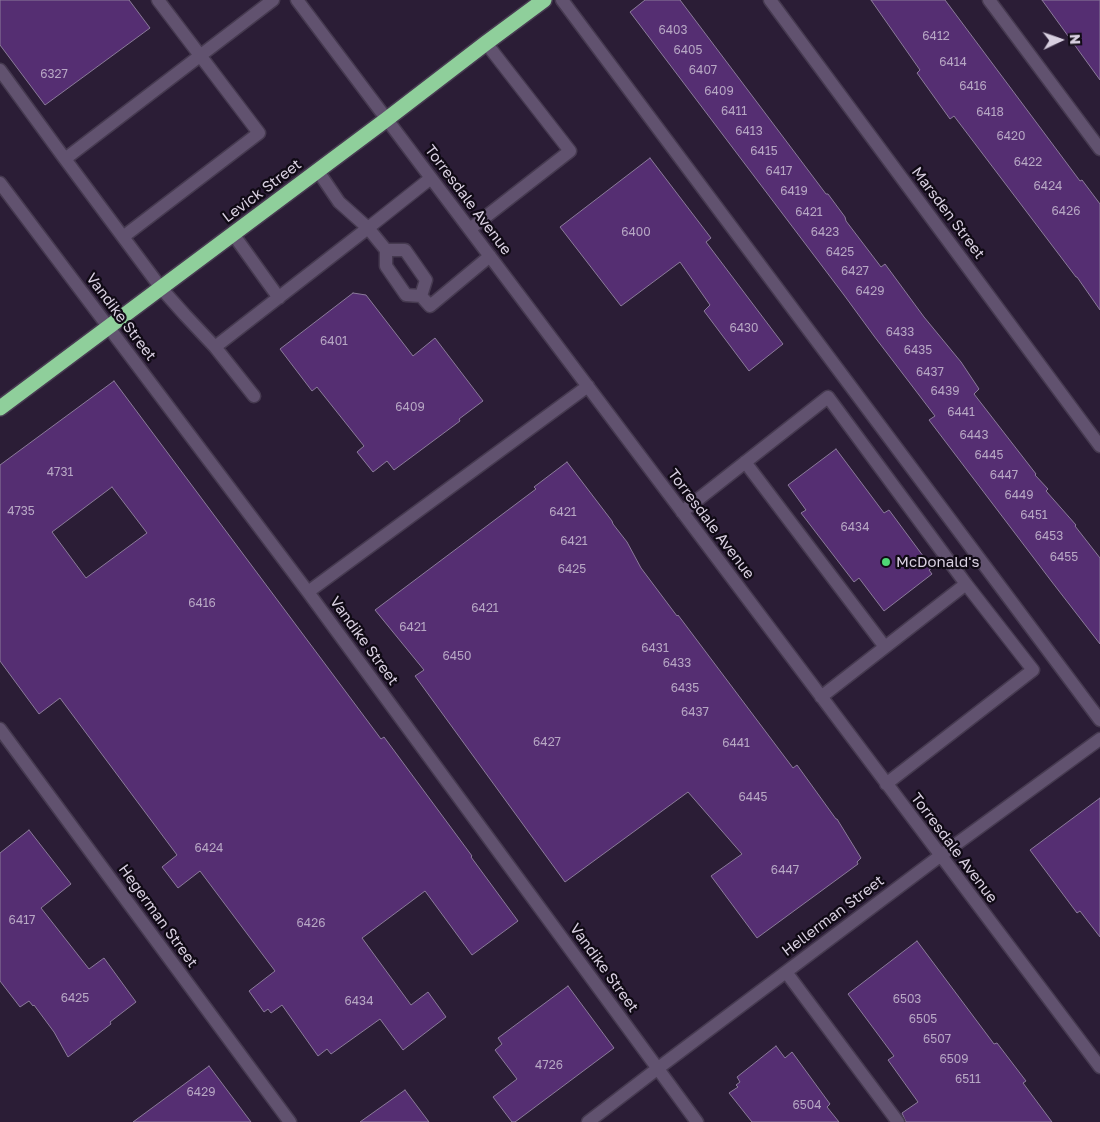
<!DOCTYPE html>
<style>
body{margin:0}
#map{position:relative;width:1100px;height:1122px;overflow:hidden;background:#2b1d36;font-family:"Golos Text",sans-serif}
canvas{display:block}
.north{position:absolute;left:1035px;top:15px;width:50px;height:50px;-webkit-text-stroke:4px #100a15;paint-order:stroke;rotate:87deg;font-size:14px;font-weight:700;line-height:20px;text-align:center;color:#d8cfe0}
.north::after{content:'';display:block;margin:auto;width:18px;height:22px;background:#d8cfe0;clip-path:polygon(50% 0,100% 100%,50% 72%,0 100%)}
</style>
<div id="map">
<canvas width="1100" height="1122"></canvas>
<div class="north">N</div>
</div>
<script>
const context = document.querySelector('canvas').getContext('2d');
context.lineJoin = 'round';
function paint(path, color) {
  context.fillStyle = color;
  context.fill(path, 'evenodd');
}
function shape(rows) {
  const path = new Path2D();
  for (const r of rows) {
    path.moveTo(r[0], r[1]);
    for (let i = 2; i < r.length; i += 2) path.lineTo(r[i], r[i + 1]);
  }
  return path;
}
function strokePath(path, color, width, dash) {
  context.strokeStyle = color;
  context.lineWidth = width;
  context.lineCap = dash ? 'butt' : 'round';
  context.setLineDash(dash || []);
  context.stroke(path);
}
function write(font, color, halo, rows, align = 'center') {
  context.font = font + ' "Golos Text",sans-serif';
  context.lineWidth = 4.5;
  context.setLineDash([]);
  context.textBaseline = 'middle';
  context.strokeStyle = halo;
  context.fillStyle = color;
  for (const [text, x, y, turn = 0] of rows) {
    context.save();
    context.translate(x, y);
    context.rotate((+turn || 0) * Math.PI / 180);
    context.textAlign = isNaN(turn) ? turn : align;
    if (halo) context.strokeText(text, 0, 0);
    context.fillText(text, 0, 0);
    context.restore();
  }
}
const building = shape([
 [0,0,129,0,150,28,45,105,0,45,0,0],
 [645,0,680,0,826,194,828,194,845,217,846,221,881,267,885,264,924,317,961,362,979,389,974,394,1036,474,1035,475,1048,489,1046,491,1076,525,1075,526,1100,558,1100,644,1052,582,929,420,935,416,919,395,874,336,844,295,630,12,645,0],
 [871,0,945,0,1080,181,1082,180,1100,204,1100,310,1077,277,1076,277,954,116,950,119,917,73,920,70,871,0],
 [1042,0,1100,0,1100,80,1042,0],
 [650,158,711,238,706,242,783,344,749,371,704,311,710,305,680,262,621,306,560,227,650,158],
 [353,293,366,295,413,356,435,338,483,401,459,419,460,421,394,470,387,461,373,472,357,452,364,446,317,387,312,391,280,349,353,293],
 [114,381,381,739,384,737,472,856,471,857,518,921,472,955,425,891,362,938,411,1005,428,992,446,1017,403,1050,380,1019,331,1054,327,1049,318,1056,282,1005,271,1013,268,1009,264,1012,249,991,275,971,200,871,178,888,162,867,177,855,60,698,39,714,0,661,0,465,114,381],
 [112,487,147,533,86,578,52,532,112,487],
 [836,449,884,513,889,510,932,568,929,570,932,574,884,611,859,578,854,582,801,513,806,510,788,485,836,449],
 [567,462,612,521,613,524,627,542,641,568,677,616,678,615,793,768,797,765,836,819,837,819,861,858,857,862,858,864,757,938,711,876,742,854,688,792,565,882,415,676,424,670,375,610,536,489,534,487,567,462],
 [1100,798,1100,937,1080,911,1077,913,1030,850,1100,798],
 [29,830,71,884,41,908,89,969,104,958,136,1002,110,1022,111,1024,68,1057,54,1032,34,1005,33,1006,29,1001,20,1007,0,981,0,853,29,830],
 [917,941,994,1044,997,1043,1026,1081,1023,1083,1052,1122,906,1122,902,1113,918,1102,888,1060,894,1056,848,994,917,941],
 [568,986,614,1048,515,1122,512,1122,493,1097,517,1079,495,1050,502,1044,498,1038,568,986],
 [776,1046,785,1058,792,1052,830,1104,827,1107,839,1122,752,1122,729,1093,738,1087,736,1085,740,1082,737,1077,776,1046],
 [209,1066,251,1122,133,1122,209,1066],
 [405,1090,429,1122,360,1122,405,1090]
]);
paint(building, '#552e72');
strokePath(building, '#8b7b9a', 1);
const minor = shape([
 [158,0,259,133,123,237,161,288,185,315,215,347,368,228,339,202,318,171],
 [297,0,1100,1067],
 [562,0,1100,720],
 [770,0,1100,446],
 [989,0,1100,149],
 [0,70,65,159],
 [431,178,368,228,386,250,386,266,406,295,421,296,430,306,490,256],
 [0,183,308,592,697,1122],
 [470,229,570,151,486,43],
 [233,234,279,298],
 [123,237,65,159,273,0],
 [386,250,405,250,426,280,421,296],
 [215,347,254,396],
 [745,462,885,647],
 [682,512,828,397,966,584],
 [308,592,588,386],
 [821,697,966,584,1033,670,886,784],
 [0,729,290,1122],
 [786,972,898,1122],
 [588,1122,657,1069,940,856,1100,739]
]);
const highway = shape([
 [0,408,387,119,486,43,544,0]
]);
strokePath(minor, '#463a50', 15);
strokePath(highway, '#463a50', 18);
strokePath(minor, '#61526f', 12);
strokePath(highway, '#8fcf9b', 15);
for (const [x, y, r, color] of [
 [886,562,5,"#4fd675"]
]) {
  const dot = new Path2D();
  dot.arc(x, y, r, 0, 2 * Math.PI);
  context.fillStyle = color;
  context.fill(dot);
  strokePath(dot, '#100a15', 2);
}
write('12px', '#b7a7c4', null, [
 ["6403",673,30],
 ["6412",936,36],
 ["6405",688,50],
 ["6414",953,62],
 ["6407",703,70],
 ["6327",54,74],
 ["6416",973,86],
 ["6409",719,91],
 ["6411",734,111],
 ["6418",990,112],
 ["6413",749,131],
 ["6420",1011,136],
 ["6415",764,151],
 ["6422",1028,162],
 ["6417",779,171],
 ["6424",1048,186],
 ["6419",794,191],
 ["6426",1066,211],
 ["6421",809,212],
 ["6400",636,232],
 ["6423",825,232],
 ["6425",840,252],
 ["6427",855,271],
 ["6429",870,291],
 ["6430",744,328],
 ["6433",900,332],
 ["6401",334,341],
 ["6435",918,350],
 ["6437",930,372],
 ["6439",945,391],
 ["6409",410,407],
 ["6441",961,412],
 ["6443",974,435],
 ["6445",989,455],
 ["4731",60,472],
 ["6447",1004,475],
 ["6449",1019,495],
 ["4735",21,511],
 ["6421",563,512],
 ["6451",1034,515],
 ["6434",855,527],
 ["6453",1049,536],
 ["6421",574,541],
 ["6455",1064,557],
 ["6425",572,569],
 ["6416",202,603],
 ["6421",485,608],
 ["6421",413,627],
 ["6431",655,648],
 ["6450",457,656],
 ["6433",677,663],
 ["6435",685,688],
 ["6437",695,712],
 ["6427",547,742],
 ["6441",736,743],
 ["6445",753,797],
 ["6424",209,848],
 ["6447",785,870],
 ["6417",22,920],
 ["6426",311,923],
 ["6425",75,998],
 ["6503",907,999],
 ["6434",359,1001],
 ["6505",923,1019],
 ["6507",937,1039],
 ["6509",954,1059],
 ["4726",549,1065],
 ["6511",968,1079],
 ["6429",201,1092],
 ["6504",807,1105]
]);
write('15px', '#d8cfe0', '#100a15', [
 ["Levick Street",262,191,-37],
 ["Torresdale Avenue",468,200,53],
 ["Marsden Street",948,213,53],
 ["Vandike Street",121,317,53],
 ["Torresdale Avenue",711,524,53],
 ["Vandike Street",364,641,54],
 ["Torresdale Avenue",954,848,53],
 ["Hegerman Street",158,916,54],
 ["Hellerman Street",833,916,-37],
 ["Vandike Street",604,968,54]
]);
write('15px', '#d8cfe0', '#100a15', [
 ["McDonald's",896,562]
], 'left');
</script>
